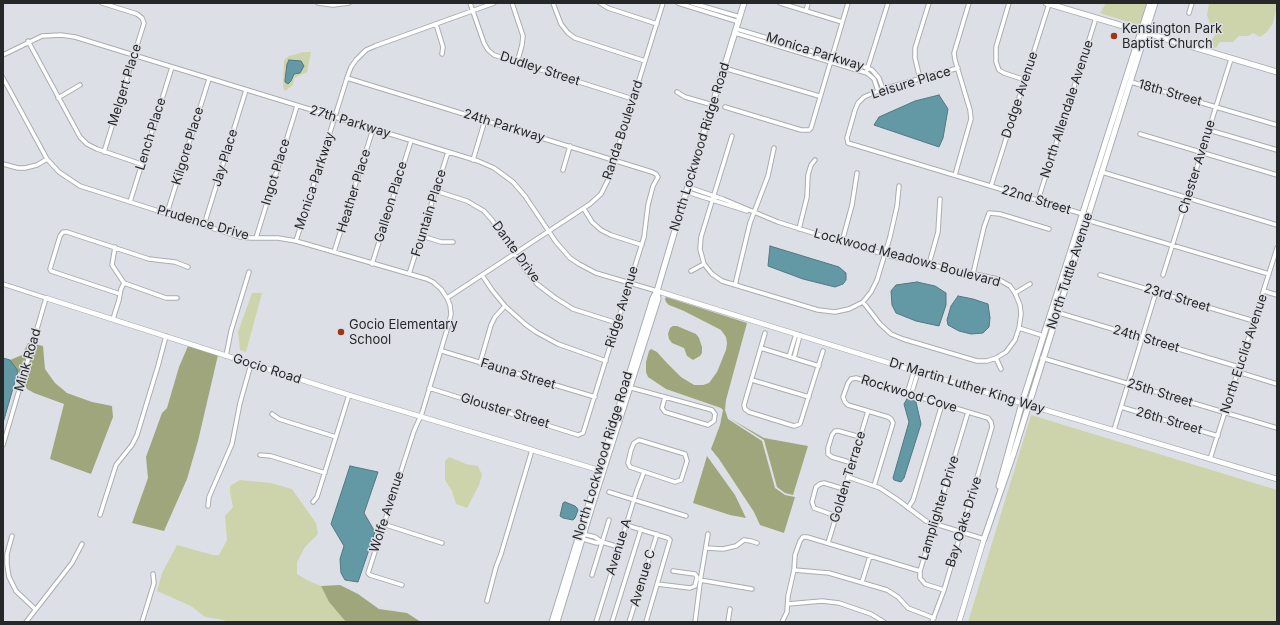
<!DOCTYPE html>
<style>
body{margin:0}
#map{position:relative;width:1280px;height:625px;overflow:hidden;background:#dddfe6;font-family:Inter,sans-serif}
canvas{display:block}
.frame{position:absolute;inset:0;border:4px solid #262729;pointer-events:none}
</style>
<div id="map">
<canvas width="1280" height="625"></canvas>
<div class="frame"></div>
</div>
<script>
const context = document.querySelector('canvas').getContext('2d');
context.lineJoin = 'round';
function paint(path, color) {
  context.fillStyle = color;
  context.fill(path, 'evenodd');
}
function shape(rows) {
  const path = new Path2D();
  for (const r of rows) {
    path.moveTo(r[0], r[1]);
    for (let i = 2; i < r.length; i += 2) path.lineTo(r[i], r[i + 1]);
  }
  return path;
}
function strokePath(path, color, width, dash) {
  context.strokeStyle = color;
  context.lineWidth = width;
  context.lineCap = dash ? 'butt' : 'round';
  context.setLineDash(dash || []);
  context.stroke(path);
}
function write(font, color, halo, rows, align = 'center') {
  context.font = font + ' Inter,sans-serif';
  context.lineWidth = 3;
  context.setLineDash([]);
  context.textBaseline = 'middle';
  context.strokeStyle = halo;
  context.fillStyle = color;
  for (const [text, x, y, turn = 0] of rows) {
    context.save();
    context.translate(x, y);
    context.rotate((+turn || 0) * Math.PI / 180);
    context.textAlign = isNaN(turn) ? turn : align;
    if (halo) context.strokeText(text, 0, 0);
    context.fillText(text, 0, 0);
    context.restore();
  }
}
paint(shape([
 [1106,3,1147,3,1141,26,1100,13],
 [1209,3,1277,3,1277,6,1273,23,1267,32,1260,37,1253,33,1248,36,1239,36,1233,42,1220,42,1216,48,1207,45,1216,34,1212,30,1207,15],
 [304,52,311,52,307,72,294,78,293,85,285,91,283,87,284,60,289,56],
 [252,293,262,293,246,352,240,350,238,332],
 [1031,415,1277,490,1277,622,968,622],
 [449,457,466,464,478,466,482,475,479,485,467,508,456,504,452,491,445,480,445,461],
 [240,480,271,483,292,489,316,523,318,534,305,547,297,562,297,574,307,580,321,586,329,602,346,622,226,622,224,620,205,617,191,606,157,591,162,573,177,545,213,555,219,555,227,540,225,516,233,507,230,492,230,486]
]), '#cdd4ab');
paint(shape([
 [666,297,747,323,726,400,725,410,728,419,762,441,775,488,785,495,795,497,784,533,760,525,754,512,719,459,711,449,720,425,723,410,721,408,666,389,648,377,646,372,646,362,649,351,651,349,657,352,666,362,681,377,694,385,703,385,709,383,717,372,726,350,727,343,726,337,721,330,684,311,669,305,666,302,665,299],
 [673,326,677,326,696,334,699,338,702,347,702,353,700,356,693,360,687,356,684,348,672,343,669,339,668,334,670,328],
 [28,343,31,343,21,376,10,360,22,355],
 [34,344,43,346,45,369,55,383,67,393,92,402,112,406,113,417,91,474,50,459,64,404,34,393,27,389,23,381],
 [188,346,218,355,198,441,187,479,164,531,132,523,148,478,146,457,162,413,167,408,179,367],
 [729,418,764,438,808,446,793,495,785,493,777,487,764,440],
 [707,456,735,495,746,518,730,515,693,503],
 [340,585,358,594,379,609,407,613,421,622,346,622,329,602,321,586]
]), '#9fa67b');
const water = shape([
 [289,60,301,61,304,66,300,73,294,74,291,81,288,84,285,82,285,80,287,64,289,60],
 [939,95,948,109,943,138,939,147,874,125,879,117,915,101,939,95],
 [770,246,839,267,846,273,846,280,843,284,835,287,803,279,768,266,770,246],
 [917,282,935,286,946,293,946,305,939,326,916,321,896,313,892,305,891,291,896,285,917,282],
 [958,296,973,299,988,304,990,318,989,327,983,333,971,334,959,331,948,325,947,320,951,306,958,296],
 [3,358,10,360,18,371,3,423,3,358],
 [907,399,913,400,916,402,921,424,904,478,901,482,894,480,893,478,909,422,904,404,907,399],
 [350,466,378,472,364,513,375,532,358,582,345,580,341,573,340,559,344,546,331,524,350,466],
 [565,502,575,506,577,508,578,510,575,518,573,520,563,518,560,516,563,503,565,502]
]);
paint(water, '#6399a5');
strokePath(water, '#517780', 1);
const minor = shape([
 [102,3,137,14,142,18,144,23,104,152],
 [318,3,333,5,349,3],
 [470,3,484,43,488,50,494,55,633,99],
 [512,3,523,36,522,45,517,63],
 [553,3,561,24,568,33,575,38,645,61],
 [600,3,608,8,657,24],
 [678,3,739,22],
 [692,3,740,17],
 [780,3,842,22],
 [1009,3,996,47,996,62,999,70,1004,73,1025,80],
 [806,11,808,3],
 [1189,13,1192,3],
 [436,24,443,47,442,54],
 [737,29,868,68,872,70,879,78,883,89],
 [735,33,867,73,874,79,878,91],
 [28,41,80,137,87,144,97,149,141,164],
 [3,55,42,36,61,35,75,37,478,161,494,168,513,182,525,196,556,242,570,258,579,264,596,273,657,291],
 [724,68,819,96],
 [958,68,883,89,864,97,858,103,855,110,847,138,848,143,1083,214,1087,220,1269,274],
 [867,70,888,3],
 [3,78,47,159,59,172,80,186,240,237,251,238,278,238,296,241,427,279,433,282,441,289,447,298,450,305,451,314,449,323,422,413,414,431,369,570,368,573,370,575,402,585],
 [347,78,652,172,656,174,658,177,653,186,648,205,644,237,583,433,578,435,429,388],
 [920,79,915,58,915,48,929,3],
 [1131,82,1277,125],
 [677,92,685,97,713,105],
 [58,98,80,85],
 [725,107,801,130,809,130,811,128,848,3],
 [1209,130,1277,150],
 [1140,134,1277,175],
 [732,136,701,237,700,249,704,264,712,274,722,281,818,310,835,312,849,309,863,302,871,292,877,280,890,237,897,206,899,186],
 [473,160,485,120],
 [3,164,18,168,25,168,37,165,47,159],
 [563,170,570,146],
 [1102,172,1277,225],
 [955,175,971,119,970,110,955,60,954,53,969,3],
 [991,186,1049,4],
 [688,187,723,199,778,222,842,242,894,257,998,279,1010,286,1015,293,1020,305,1021,314,1019,328,1015,340,1006,352,996,358,987,361,977,361,903,339,891,334,880,324,863,302],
 [436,191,467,201,484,211,492,220,525,269,537,284,554,297,573,309,617,323],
 [687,192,747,211],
 [1038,200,1096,18],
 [130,202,172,67],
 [584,209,592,222,601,230,611,235,642,245],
 [167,213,209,79],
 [204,225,246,90],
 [799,229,807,197,808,175,811,165,815,160],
 [422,236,441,242,453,242],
 [256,238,297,106],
 [296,241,347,78,351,67,356,60,366,50,375,46,494,3],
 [842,242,852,205,857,173],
 [115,247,112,265,124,283,166,298,177,298],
 [334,252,373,129],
 [372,264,411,141],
 [929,264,938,232,940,199],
 [691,271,704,264],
 [409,274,448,152],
 [973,274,984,227,989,213,1000,214,1049,229],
 [482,275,492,290,505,306,525,324,536,332,558,344,606,361],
 [1100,275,1254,321],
 [1163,275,1231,59],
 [3,284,46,298,3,445],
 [735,285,750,223,768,176,774,148],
 [1264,291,1277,295],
 [1015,293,1030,284],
 [120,294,51,271,50,269,60,236,63,232,67,232,149,259,175,262,188,267],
 [447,298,590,204,601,194,608,180,663,3],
 [1056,312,1239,367],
 [113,319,119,300,121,289,124,283],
 [1019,328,1044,336],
 [765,333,744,405,745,409,749,412,794,426,800,424,823,351],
 [761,348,819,366],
 [442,351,595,397],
 [226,356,231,331,249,272],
 [789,357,796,334],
 [794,358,800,335],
 [996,358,1001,369],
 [1042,358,1277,428],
 [480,363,491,325,495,317,505,306],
 [1238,372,1277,384],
 [752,380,809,397],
 [628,387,665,397],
 [907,394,914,371],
 [911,395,918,372],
 [665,397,712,410,715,414,714,421,708,425,665,412,662,408,665,397],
 [1121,407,1218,436],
 [272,414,279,419,336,437],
 [1114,430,1156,292],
 [639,440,685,454,687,461,681,480,675,482,630,467,628,463,631,450,634,443,639,440],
 [260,455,271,456,325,473],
 [1210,459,1277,248],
 [852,463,832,457,828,454,828,448,832,435,835,431,839,431,860,437],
 [848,477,880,488,898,500,926,521,984,539],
 [874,486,893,423,891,419,888,417,848,405,845,402,843,397,848,383,851,379,856,378,988,418,991,422,992,427,944,590,932,622],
 [609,492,686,516],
 [313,502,317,497,349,395],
 [208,506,209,497,232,444,240,403,251,364],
 [908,508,913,500,942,404],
 [100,515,116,465,132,445,137,435,158,366,166,336],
 [836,516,814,508,812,502,816,487,820,484,824,483,844,489],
 [383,524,442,543],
 [626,525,668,538,670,540,646,622],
 [583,534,595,537,602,542,619,547],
 [12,536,7,554,7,565,9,577,16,591,35,609],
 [583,539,597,543,602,542],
 [828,543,868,411],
 [706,548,723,549,736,546,744,540,751,541,757,543],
 [794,570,829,573,887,590,898,597,908,608,934,618],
 [592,575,609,520],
 [700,580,752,589],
 [862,582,870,556],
 [657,584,690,588,695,586,697,577,695,574,673,571],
 [944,590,925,584,920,578,920,571,968,412],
 [487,601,496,567,501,554,532,450],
 [788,604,822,601,839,603,871,614,884,622],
 [26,622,72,563,82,544],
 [142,622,154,583,153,574],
 [596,622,637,490,644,472],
 [612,622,641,529],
 [629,622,657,534],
 [695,622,701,576,708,534],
 [728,622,730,609],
 [782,622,787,612,788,596,794,570,795,555,800,541,803,537,807,537,920,571]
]);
const tertiary = shape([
 [657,291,918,372,1277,479],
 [46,298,349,395,602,471],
 [959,622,984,539]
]);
const secondary = shape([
 [1046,3,1277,72],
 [999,486,1022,403,1150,3],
 [984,539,1013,455,1155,3],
 [552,622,653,298,657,291,701,142,744,3],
 [557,622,593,503,658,299,657,291]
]);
strokePath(minor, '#aaacb2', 5.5);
strokePath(tertiary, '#aaacb2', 6);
strokePath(secondary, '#aaacb2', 7);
strokePath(minor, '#fff', 3.5);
strokePath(tertiary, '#fff', 4.5);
strokePath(secondary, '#fff', 5);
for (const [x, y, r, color] of [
 [1114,36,4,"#9d3713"],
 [341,332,4,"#9d3713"]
]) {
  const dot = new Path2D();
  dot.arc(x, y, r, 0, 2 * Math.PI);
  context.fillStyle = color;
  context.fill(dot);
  strokePath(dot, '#dddfe6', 1.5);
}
write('13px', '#262729', '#dddfe6', [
 ["Kensington Park",1122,29],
 ["Baptist Church",1122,44],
 ["Gocio Elementary",349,325],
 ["School",349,340]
], 'left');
write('13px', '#262729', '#dddfe6', [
 ["Monica Parkway",815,52,17],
 ["Dudley Street",540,69,18],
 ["Leisure Place",911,83,-17],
 ["Melgert Place",125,85,-73],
 ["18th Street",1170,93,16],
 ["Dodge Avenue",1020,95,-72],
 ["North Allendale Avenue",1067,109,-72],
 ["27th Parkway",350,122,17],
 ["24th Parkway",504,126,17],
 ["Randa Boulevard",623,130,-72],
 ["Lench Place",151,134,-73],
 ["Kilgore Place",188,146,-73],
 ["North Lockwood Ridge Road",700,147,-73],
 ["Jay Place",225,158,-73],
 ["Chester Avenue",1197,167,-73],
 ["Ingot Place",276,172,-73],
 ["Monica Parkway",315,181,-72],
 ["Heather Place",354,191,-73],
 ["22nd Street",1036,200,17],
 ["Galleon Place",391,202,-73],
 ["Fountain Place",429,213,-73],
 ["Prudence Drive",203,223,16],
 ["Dante Drive",516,252,54],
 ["Lockwood Meadows Boulevard",907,258,15],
 ["North Tuttle Avenue",1070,271,-72],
 ["23rd Street",1177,298,17],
 ["Ridge Avenue",622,307,-73],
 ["24th Street",1146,339,16],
 ["North Euclid Avenue",1244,354,-72],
 ["Mink Road",28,360,-74],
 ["Gocio Road",267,369,18],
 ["Fauna Street",518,374,17],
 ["Dr Martin Luther King Way",967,386,17],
 ["25th Street",1160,393,17],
 ["Rockwood Cove",909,394,17],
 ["Glouster Street",505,411,17],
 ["26th Street",1169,421,16],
 ["North Lockwood Ridge Road",603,456,-73],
 ["Golden Terrace",848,477,-73],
 ["Lamplighter Drive",939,508,-73],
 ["Wolfe Avenue",387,512,-72],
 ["Bay Oaks Drive",964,522,-73],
 ["Avenue A",619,547,-73],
 ["Avenue C",643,578,-73]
]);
</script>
